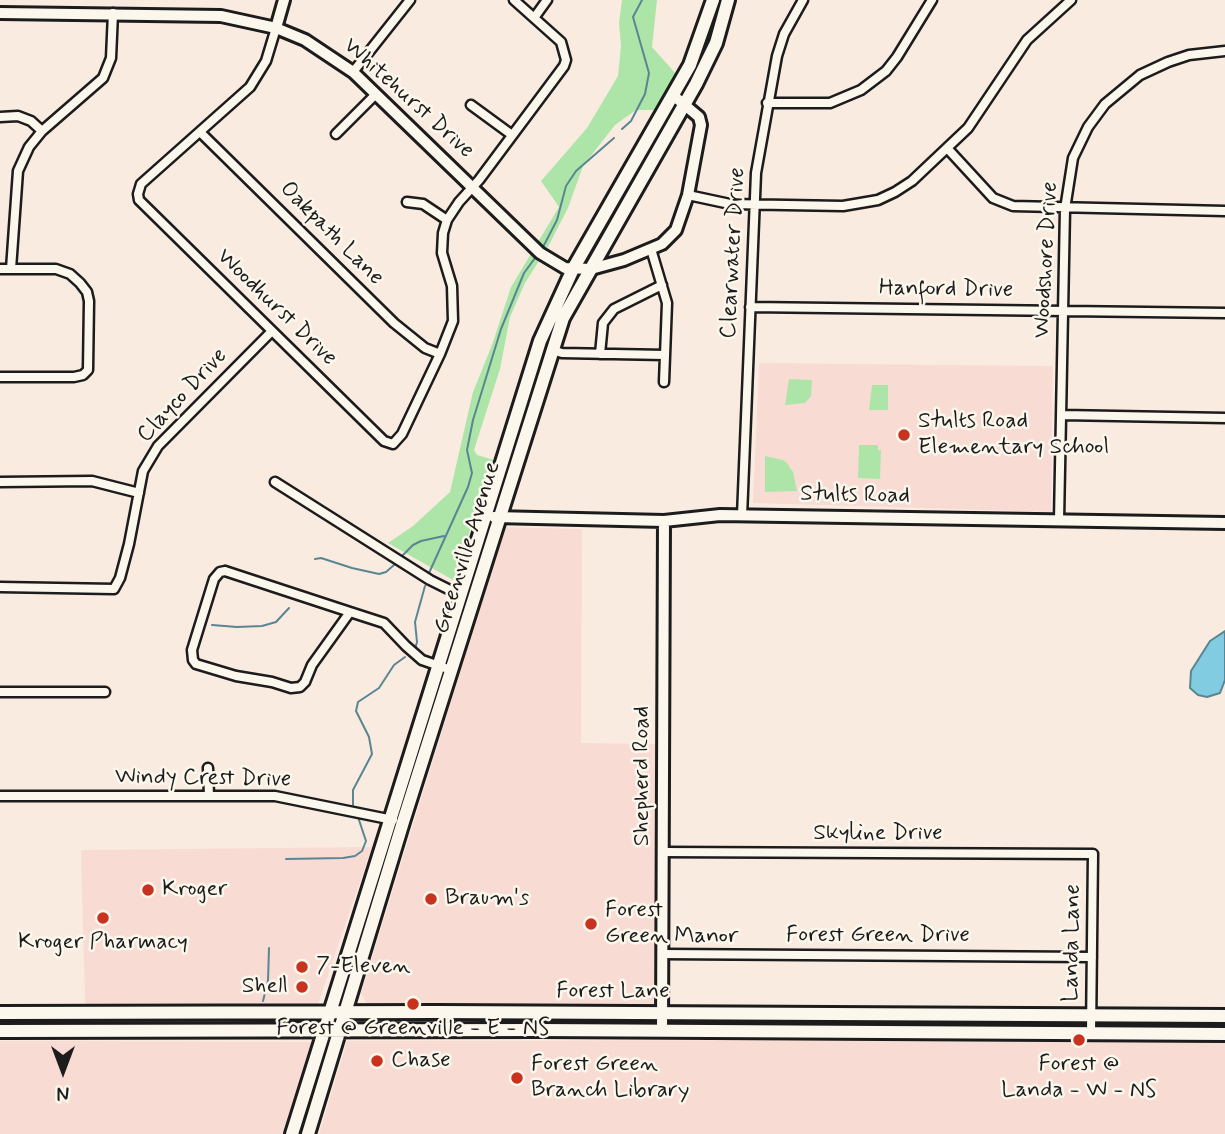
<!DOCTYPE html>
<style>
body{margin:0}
#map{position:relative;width:1225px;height:1134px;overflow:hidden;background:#faebe1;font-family:Mynerve,sans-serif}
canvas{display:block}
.north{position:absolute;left:28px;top:1036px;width:70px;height:70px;-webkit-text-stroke:5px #fbf7ec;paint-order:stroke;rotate:180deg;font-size:19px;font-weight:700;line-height:28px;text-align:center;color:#1c1c1c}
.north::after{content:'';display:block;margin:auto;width:24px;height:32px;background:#1c1c1c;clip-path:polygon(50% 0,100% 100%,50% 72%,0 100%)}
</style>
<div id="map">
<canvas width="1225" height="1134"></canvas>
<div class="north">N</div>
</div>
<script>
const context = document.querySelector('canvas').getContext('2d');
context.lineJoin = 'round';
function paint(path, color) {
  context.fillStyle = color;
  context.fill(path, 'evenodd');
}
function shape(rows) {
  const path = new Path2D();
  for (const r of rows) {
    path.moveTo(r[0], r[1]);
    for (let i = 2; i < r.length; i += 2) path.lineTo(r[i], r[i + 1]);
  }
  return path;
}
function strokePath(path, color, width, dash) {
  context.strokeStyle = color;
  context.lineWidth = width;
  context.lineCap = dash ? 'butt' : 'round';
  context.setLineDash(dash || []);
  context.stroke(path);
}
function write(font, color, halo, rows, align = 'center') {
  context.font = font + ' Mynerve,sans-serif';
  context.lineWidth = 5;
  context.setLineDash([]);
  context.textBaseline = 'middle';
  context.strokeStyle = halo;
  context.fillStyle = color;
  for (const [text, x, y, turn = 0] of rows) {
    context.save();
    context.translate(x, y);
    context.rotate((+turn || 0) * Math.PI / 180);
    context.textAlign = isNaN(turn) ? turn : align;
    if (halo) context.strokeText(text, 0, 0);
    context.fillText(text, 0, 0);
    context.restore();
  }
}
paint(shape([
 [759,363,1053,366,1051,512,753,503],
 [505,527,582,529,581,743,657,744,656,1006,367,1004,361,993],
 [372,847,318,1004,85,1004,81,850],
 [961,1040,1225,1042,1225,1134,319,1134,347,1041],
 [0,1041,71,1041,312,1042,282,1134,0,1134]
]), '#f8dcd4');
paint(shape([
 [622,0,657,0,652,47,676,74,656,110,636,110,615,125,583,166,568,208,549,245,525,283,510,317,500,369,474,450,477,455,494,460,453,580,388,543,413,526,450,492,473,392,492,345,511,287,559,207,541,181,587,128,618,76,621,46,619,23],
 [789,379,812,380,811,396,805,403,785,405],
 [872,385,888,385,888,410,869,410],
 [859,445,878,445,878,450,881,450,880,479,858,478],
 [765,456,783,460,787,463,793,472,797,491,765,492]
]), '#ade5a9');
const water = shape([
 [1225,631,1225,680,1220,693,1207,697,1198,695,1190,688,1191,671,1210,641,1225,631]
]);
paint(water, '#81cce1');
strokePath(water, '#598692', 2);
strokePath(shape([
 [622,129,631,121,645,94,649,73,633,17,642,0],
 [543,247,557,220,566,186,576,171,614,138],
 [402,556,413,545,421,541,444,536],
 [315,559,321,558,352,568,379,574,386,572,394,565],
 [429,573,468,487,472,473,467,450,473,420,501,329,524,273,535,258],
 [212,625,237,627,262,626,276,622,289,608],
 [415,649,417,642,415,622,425,586],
 [353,805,353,790,372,754,369,737,356,711,358,702,379,688,394,665,405,657],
 [286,859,343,858,355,856,362,851,366,841,358,817],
 [263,1001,268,981,269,948]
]), '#598692', 2);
const minor = shape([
 [534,18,547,0],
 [276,28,266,61,250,87,141,184,138,194,139,200,384,441,393,444,402,434,440,354,453,321,452,286,442,253,443,233,447,220,459,202,479,180,564,66,566,60,561,42,514,0],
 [353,72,410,0],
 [767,103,830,103,861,90,886,71,897,57,932,0],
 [471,105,512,135],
 [0,117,18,116,31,121,42,131],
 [200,132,394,323,425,348,440,354],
 [336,134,376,94],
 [947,148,993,198,1013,206,1225,211],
 [688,195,730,204,843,206,878,200,895,192,912,181,968,128,1027,40,1071,0],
 [407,202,423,204,447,220],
 [651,249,667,303,664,382],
 [0,269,56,269,70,274,80,283,87,292,89,301,88,370,83,375,74,377,0,377],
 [11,269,18,171,29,147,42,131,103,78,111,58,113,13],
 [750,307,1225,313],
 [552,350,562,353,665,355],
 [600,354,603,323,614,309,662,285],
 [1062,415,1225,418],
 [0,482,92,481,139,493],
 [275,482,430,580,450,590,460,593],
 [742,516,756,173,777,56,784,34,803,0],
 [1059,520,1065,209,1073,158,1088,127,1105,104,1140,75,1168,62,1189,55,1225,51],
 [225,571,350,612,312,665,305,682,300,687,291,688,272,682,236,676,196,664,193,660,192,650,214,579,220,572,225,571],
 [0,587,114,589,120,578,129,544,143,471,158,446,272,331],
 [350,612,384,623,406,646,422,660,451,670],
 [0,692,105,692],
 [208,768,209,796],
 [0,796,275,796,393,820],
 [663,852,1093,854,1091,1033],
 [663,954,1092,957]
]);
const tertiary = shape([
 [0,13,221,16,276,28,305,40,353,72,540,253,565,268,591,269,624,260,662,244,676,230,688,195,701,125,699,117,674,96],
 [276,28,284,0],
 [494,517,664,521,720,515,1225,523],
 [662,1031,664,521]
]);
const secondary = shape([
 [0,1013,438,1012,1225,1016],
 [0,1031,539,1030,1225,1034],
 [292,1134,540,341,573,269,690,65,713,0],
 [308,1134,403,822,563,318,696,84,716,43,728,0]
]);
strokePath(minor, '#1c1c1c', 13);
strokePath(tertiary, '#1c1c1c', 16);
strokePath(secondary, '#1c1c1c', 18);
strokePath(minor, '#fbf7ec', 8);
strokePath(tertiary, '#fbf7ec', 10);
strokePath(secondary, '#fbf7ec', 12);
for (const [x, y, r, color] of [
 [904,435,7,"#c8321e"],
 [148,890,7,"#c8321e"],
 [431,899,7,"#c8321e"],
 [103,918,7,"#c8321e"],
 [591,924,7,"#c8321e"],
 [302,967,7,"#c8321e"],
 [302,987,7,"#c8321e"],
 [413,1004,7,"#c8321e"],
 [1079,1040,7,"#c8321e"],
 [377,1061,7,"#c8321e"],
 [517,1078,7,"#c8321e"]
]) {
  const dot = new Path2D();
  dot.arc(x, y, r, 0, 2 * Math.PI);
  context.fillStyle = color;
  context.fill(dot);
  strokePath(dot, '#fbf7ec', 2.5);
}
write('23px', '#1c1c1c', '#fbf7ec', [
 ["Whitehurst Drive",408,99,42],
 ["Oakpath Lane",331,234,45],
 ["Clearwater Drive",734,253,-87],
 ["Woodshore Drive",1047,260,-87],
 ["Hanford Drive",946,290,1],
 ["Woodhurst Drive",276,308,44],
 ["Clayco Drive",183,396,-47],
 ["Stults Road",855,496,1],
 ["Greenville Avenue",468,548,-73],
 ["Shepherd Road",643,776,-90],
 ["Windy Crest Drive",203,779,1],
 ["Skyline Drive",878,834],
 ["Forest Green Drive",878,936],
 ["Landa Lane",1073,943,-89],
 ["Forest Lane",613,992]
]);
write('23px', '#1c1c1c', '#fbf7ec', [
 ["Stults Road",918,422],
 ["Elementary School",918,448],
 ["Kroger",162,890],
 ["Braum's",445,899],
 ["Forest",605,911],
 ["Green Manor",605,937],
 ["Kroger Pharmacy",103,943,"center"],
 ["7-Eleven",316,967],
 ["Shell",288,987,"right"],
 ["Forest @ Greenville - E - NS",413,1029,"center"],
 ["Chase",391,1061],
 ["Forest Green",531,1065],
 ["Branch Library",531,1091],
 ["Forest @",1079,1065,"center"],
 ["Landa - W - NS",1079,1091,"center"]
], 'left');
</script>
